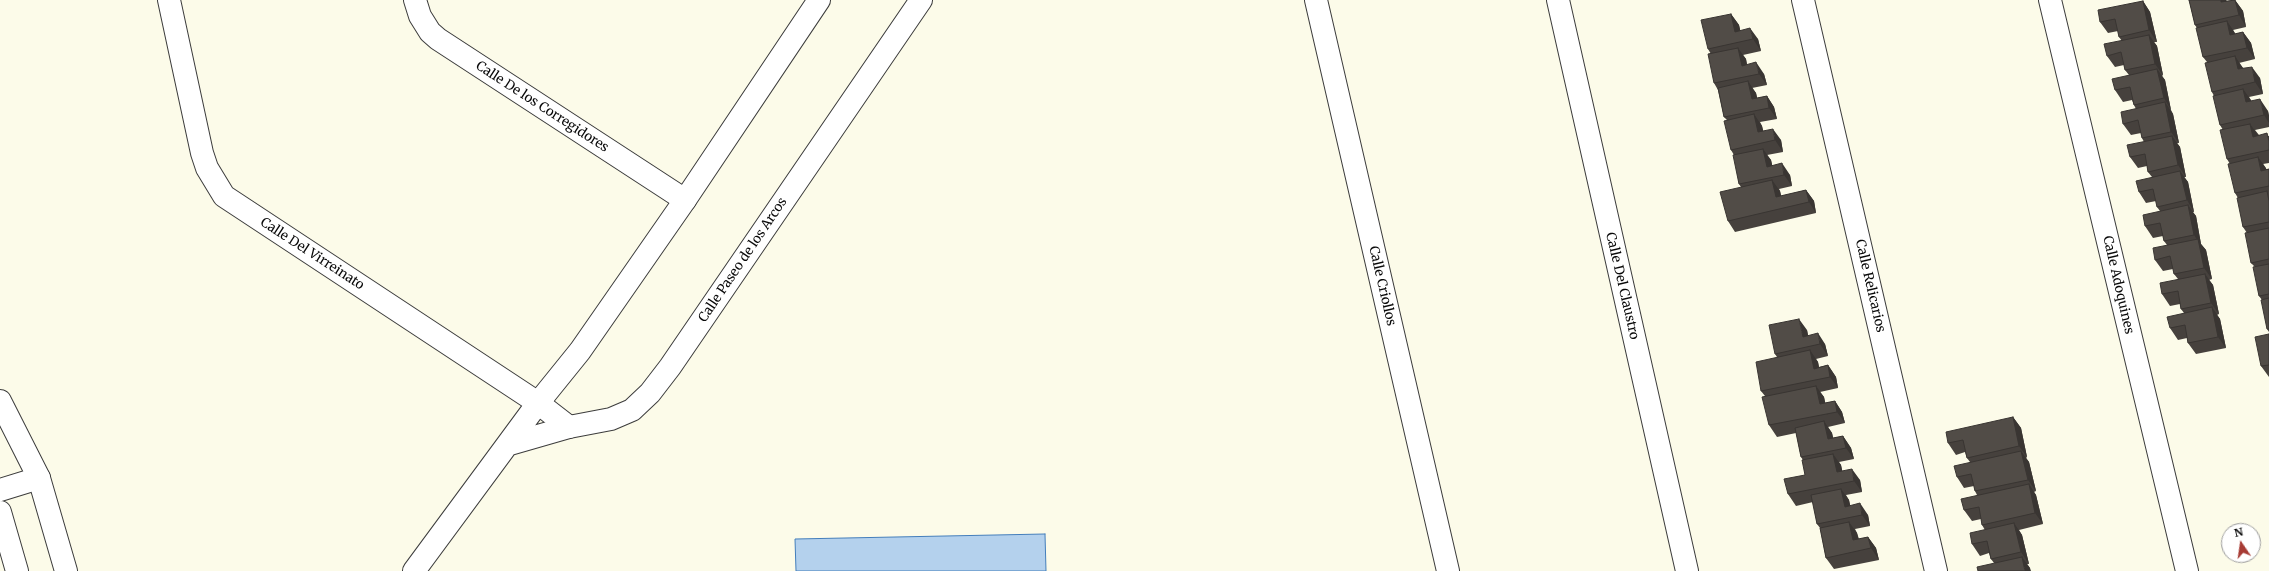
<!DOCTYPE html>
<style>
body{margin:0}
#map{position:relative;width:2269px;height:571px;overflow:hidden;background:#fcfbe9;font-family:Merriweather,serif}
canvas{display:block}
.north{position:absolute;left:2221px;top:523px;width:40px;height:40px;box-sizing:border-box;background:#fff;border:1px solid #9d9d9d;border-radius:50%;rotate:347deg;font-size:11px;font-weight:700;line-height:16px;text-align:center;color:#090909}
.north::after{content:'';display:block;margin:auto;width:14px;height:18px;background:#a73b34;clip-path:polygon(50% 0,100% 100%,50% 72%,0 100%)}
</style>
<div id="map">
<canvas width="2269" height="571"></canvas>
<div class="north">N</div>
</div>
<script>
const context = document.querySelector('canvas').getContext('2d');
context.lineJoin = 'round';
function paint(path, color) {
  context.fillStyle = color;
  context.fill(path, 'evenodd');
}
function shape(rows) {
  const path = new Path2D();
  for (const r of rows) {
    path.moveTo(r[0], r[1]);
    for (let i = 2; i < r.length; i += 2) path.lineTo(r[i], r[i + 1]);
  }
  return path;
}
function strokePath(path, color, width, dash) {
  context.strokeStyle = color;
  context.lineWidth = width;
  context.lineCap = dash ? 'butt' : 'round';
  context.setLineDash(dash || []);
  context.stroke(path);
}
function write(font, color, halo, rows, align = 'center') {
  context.font = font + ' Merriweather,serif';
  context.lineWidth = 4;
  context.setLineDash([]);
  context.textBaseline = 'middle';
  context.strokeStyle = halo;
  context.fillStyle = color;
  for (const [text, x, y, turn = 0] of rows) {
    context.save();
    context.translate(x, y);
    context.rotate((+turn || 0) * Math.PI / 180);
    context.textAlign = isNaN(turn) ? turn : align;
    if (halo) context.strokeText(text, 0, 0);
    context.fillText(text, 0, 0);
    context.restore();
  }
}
const water = shape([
 [1045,534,1046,571,796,571,795,539,1045,534]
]);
paint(water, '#b4d1ed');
strokePath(water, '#447ebb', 1);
const minor = shape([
 [169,0,202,153,207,168,224,196,538,403,569,427],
 [415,0,420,16,430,32,438,39,685,200],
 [1316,0,1448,571],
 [1558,0,1687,571],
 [1803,0,1936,571],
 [2050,0,2187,571],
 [0,490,39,478]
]);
const tertiary = shape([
 [0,401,39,478,66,571],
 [510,444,569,427,611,419,632,410,650,393,670,367,921,0],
 [0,512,17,571],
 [414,571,538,403,580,351,685,200,819,0]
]);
strokePath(minor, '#3c3c3c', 24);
strokePath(tertiary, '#3c3c3c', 24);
strokePath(minor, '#fff', 22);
strokePath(tertiary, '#fff', 22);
paint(shape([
 [2189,0,2226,0,2227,1,2235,0,2243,11,2246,27,2233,30,2235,34,2243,32,2251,43,2255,59,2239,63,2243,68,2260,78,2263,94,2249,97,2251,101,2268,111,2269,116,2269,127,2255,130,2259,135,2269,136,2269,163,2263,164,2266,169,2269,169,2269,332,2267,329,2262,300,2259,296,2255,267,2251,263,2247,233,2243,227,2238,198,2235,193,2230,164,2227,159,2223,130,2220,125,2214,96,2212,92,2207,62,2203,57,2197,28,2195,25],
 [2143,1,2150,12,2157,42,2154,42,2157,46,2163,75,2162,76,2165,80,2171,110,2173,114,2179,143,2177,143,2180,147,2186,177,2184,177,2188,182,2194,212,2192,212,2196,216,2201,244,2206,250,2212,279,2209,280,2213,285,2219,314,2217,315,2220,319,2226,348,2196,354,2188,343,2187,338,2178,340,2170,328,2184,313,2181,309,2180,304,2170,306,2162,294,2178,279,2174,274,2173,269,2163,271,2155,260,2167,245,2164,241,2163,236,2153,238,2145,226,2160,211,2157,207,2156,201,2146,203,2139,192,2152,177,2148,172,2147,166,2138,168,2130,157,2144,142,2142,138,2141,133,2131,135,2123,124,2136,109,2134,105,2132,100,2123,102,2115,90,2129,75,2125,70,2124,65,2115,67,2107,56,2122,41,2119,37,2118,31,2108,33,2100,22],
 [1731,14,1739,25,1740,30,1758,39,1761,51,1743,55,1746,59,1747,65,1764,74,1767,85,1752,88,1756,93,1757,98,1767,96,1774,107,1777,119,1760,122,1762,126,1763,131,1781,140,1783,152,1767,155,1771,160,1772,165,1790,175,1792,186,1779,189,1780,191,1781,196,1806,190,1814,201,1816,213,1735,232,1728,221,1741,187,1739,184,1734,155,1731,150,1727,120,1724,117,1718,90,1714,83,1711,54,1708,49],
 [1807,330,1808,335,1825,344,1828,356,1816,359,1818,362,1819,367,1828,365,1836,377,1838,388,1820,392,1824,397,1825,403,1835,401,1842,412,1845,423,1828,427,1832,433,1833,438,1843,436,1851,448,1854,459,1839,462,1841,465,1842,471,1860,480,1862,492,1846,495,1849,500,1850,506,1868,515,1870,526,1855,529,1857,533,1859,539,1868,537,1876,548,1879,560,1834,569,1826,558,1820,528,1817,524,1813,502,1796,506,1788,494,1805,475,1803,460,1801,457,1796,433,1777,437,1769,425,1765,396,1761,391,1777,357,1775,354],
 [2269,334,2269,377,2261,366],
 [2013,417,2021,428,2027,457,2026,458,2029,462,2036,491,2034,492,2036,495,2043,524,2019,530,2022,535,2029,564,2027,564,2030,568,1994,563,1991,559,1989,553,1980,556,1972,544,1985,530,1982,525,1981,519,1972,521,1964,510,1977,495,1975,491,1974,486,1964,488,1957,477,1970,462,1967,458,1965,452,1956,455,1948,443]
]), '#46413d');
paint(shape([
 [2221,0,2226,0,2229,13,2221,2],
 [2235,0,2243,11,2246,27,2239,15],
 [2143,1,2150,12,2157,42,2149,30],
 [1731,14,1739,25,1743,42,1735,32],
 [2227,21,2235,33,2237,46,2230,35],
 [1750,28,1758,39,1761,51,1753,39],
 [2243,32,2251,43,2255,59,2247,48],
 [2149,35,2157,46,2163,75,2155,64],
 [1738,48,1746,59,1749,76,1742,66],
 [2235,56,2243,68,2246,81,2238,69],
 [1756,62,1764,74,1767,85,1759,74],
 [2252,67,2260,78,2263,94,2255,82],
 [2157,69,2165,80,2171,110,2164,98],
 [1748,81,1756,93,1760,110,1752,99],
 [2243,89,2251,100,2254,113,2246,102],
 [1767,96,1774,107,1777,119,1769,108],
 [2260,99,2268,111,2269,116,2269,123,2264,115],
 [2165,102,2173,114,2179,143,2171,132],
 [1754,114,1762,126,1766,142,1758,132],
 [2250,124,2258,135,2261,148,2253,137],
 [1773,129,1781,140,1783,152,1775,140],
 [2172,136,2180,147,2186,177,2178,165],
 [1763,149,1771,160,1775,177,1767,167],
 [2258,157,2266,168,2269,182,2261,171],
 [1782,163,1790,175,1792,186,1784,175],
 [2180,171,2188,182,2194,212,2187,200],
 [1772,180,1780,191,1784,208,1776,197],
 [1806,190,1814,201,1816,213,1809,202],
 [2188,205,2196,216,2201,244,2206,250,2212,279,2204,268,2198,241,2194,235],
 [2205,274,2213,285,2219,314,2211,303],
 [2212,307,2220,319,2226,348,2218,337],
 [1799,319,1807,330,1810,347,1803,337],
 [1818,333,1825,344,1828,356,1820,344],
 [1810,350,1818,362,1821,379,1814,369],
 [1828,365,1836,377,1838,388,1830,377],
 [1816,386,1824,397,1828,415,1820,404],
 [1835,401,1842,412,1845,423,1837,412],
 [2013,417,2021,428,2027,457,2019,446],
 [1824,421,1832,433,1836,450,1828,439],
 [1843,436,1851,448,1854,459,1846,448],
 [2021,451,2029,462,2036,491,2028,480],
 [1833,454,1841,465,1845,483,1837,472],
 [1852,469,1860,480,1862,492,1854,481],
 [2029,484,2036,495,2043,524,2035,513],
 [1841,489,1849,500,1853,517,1845,507],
 [1860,503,1868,515,1870,526,1862,515],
 [1849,522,1857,533,1861,551,1853,540],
 [2014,523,2022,535,2029,564,2021,552],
 [1868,537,1876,548,1879,560,1871,548],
 [2022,557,2030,568,2031,571,2025,571]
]), '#393532');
const building = shape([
 [2189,0,2221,0,2221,2,2235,0,2239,15,2195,25,2189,0],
 [2143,1,2149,30,2119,37,2115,19,2100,22,2098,10,2143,1],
 [1731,14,1735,32,1750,28,1753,39,1708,49,1701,20,1731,14],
 [2227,21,2230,35,2243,32,2247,48,2203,57,2196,28,2227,21],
 [2149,35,2155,64,2125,70,2121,52,2107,56,2104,44,2149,35],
 [1738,48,1742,66,1756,62,1759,74,1714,83,1708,54,1738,48],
 [2235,56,2238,69,2252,67,2255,82,2212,92,2205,63,2235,56],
 [2157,69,2164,98,2134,105,2130,87,2115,90,2112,79,2157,69],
 [1748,81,1752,99,1767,96,1769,108,1724,117,1718,88,1748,81],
 [2243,89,2246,102,2260,99,2264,115,2220,125,2213,96,2243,89],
 [2165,102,2171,132,2142,138,2138,120,2123,124,2121,112,2165,102],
 [1754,114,1758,132,1773,129,1775,140,1731,150,1724,121,1754,114],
 [2250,124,2253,137,2267,133,2269,141,2269,150,2227,159,2220,130,2250,124],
 [2172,136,2178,165,2148,172,2145,154,2130,157,2127,145,2172,136],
 [1763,149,1767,167,1782,163,1784,175,1739,184,1733,155,1763,149],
 [2258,157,2261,171,2269,169,2269,186,2235,193,2228,164,2258,157],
 [2180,171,2187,200,2157,207,2153,189,2139,192,2136,181,2180,171],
 [1772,180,1776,197,1806,190,1809,202,1728,221,1720,192,1772,180],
 [2267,191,2269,201,2269,222,2243,227,2237,198,2267,191],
 [2188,205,2194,235,2164,241,2160,223,2145,226,2143,215,2188,205],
 [2269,228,2269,259,2251,263,2245,233,2269,228],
 [2198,239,2204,268,2174,274,2170,256,2155,260,2153,248,2198,239],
 [2269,264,2269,294,2259,296,2253,267,2269,264],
 [2205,274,2211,303,2181,309,2178,291,2162,294,2160,283,2205,274],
 [2269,298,2269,329,2267,329,2261,300,2269,298],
 [2212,307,2218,337,2188,343,2185,325,2170,328,2167,317,2212,307],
 [1799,319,1803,337,1818,333,1820,344,1775,354,1769,325,1799,319],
 [2269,334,2269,365,2261,366,2255,337,2269,334],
 [1810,350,1814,369,1828,365,1830,377,1761,391,1756,362,1810,350],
 [1816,386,1820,404,1835,401,1837,412,1769,425,1762,397,1816,386],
 [2013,417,2019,446,1967,458,1963,440,1948,443,1946,432,2013,417],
 [1824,421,1828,439,1843,436,1846,448,1801,457,1795,428,1824,421],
 [2021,451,2028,480,1975,491,1971,474,1957,477,1954,466,2021,451],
 [1833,454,1837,472,1852,469,1854,481,1788,494,1784,479,1805,475,1802,460,1833,454],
 [2029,484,2035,513,1982,525,1979,507,1964,510,1961,499,2029,484],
 [1841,489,1845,507,1860,503,1862,515,1817,524,1811,495,1841,489],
 [1849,522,1853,540,1868,537,1871,548,1826,558,1820,528,1849,522],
 [2014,523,2021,552,1991,559,1987,541,1972,544,1970,533,2014,523],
 [2022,557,2025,571,1978,571,1977,567,2022,557]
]);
paint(building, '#514c47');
strokePath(building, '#393532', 1);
write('13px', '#090909', '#fff', [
 ["Calle De los Corregidores",542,107,33],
 ["Calle Del Virreinato",312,254,33],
 ["Calle Paseo de los Arcos",743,260,-56],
 ["Calle Adoquines",2118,285,77],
 ["Calle Criollos",1382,286,77],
 ["Calle Del Claustro",1622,286,77],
 ["Calle Relicarios",1870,286,77]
]);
</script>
